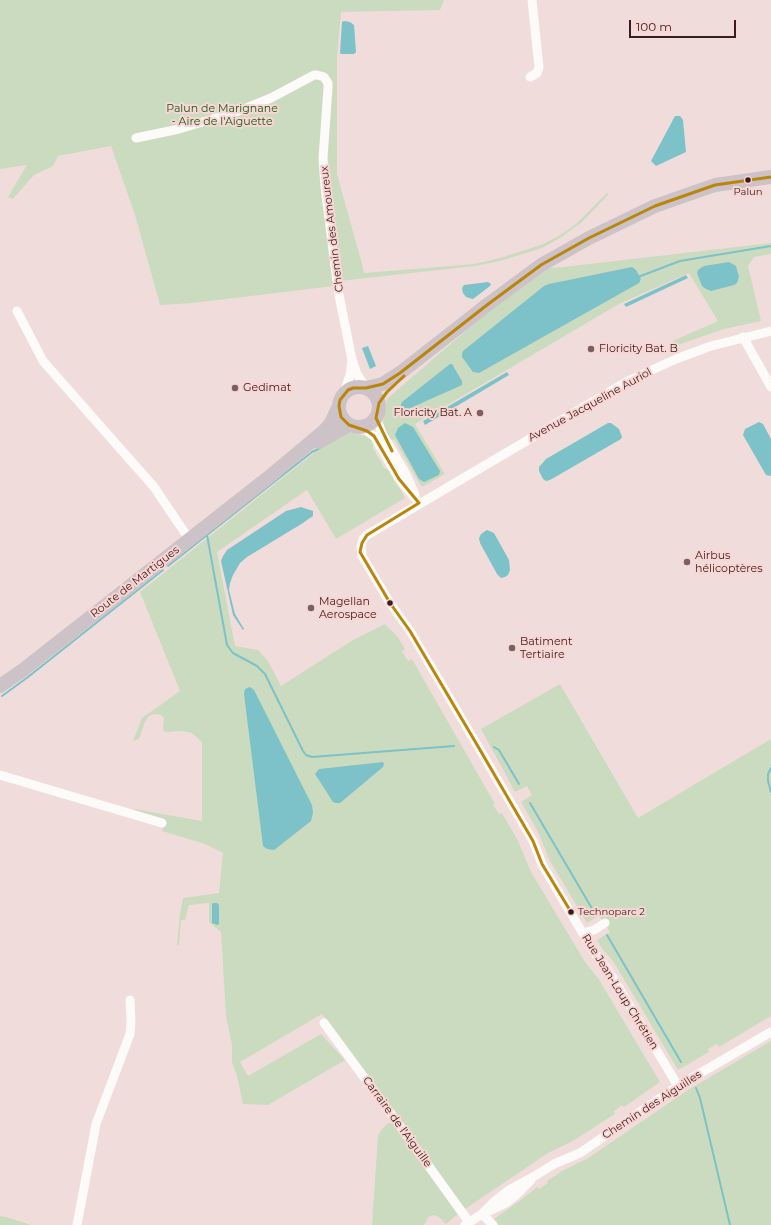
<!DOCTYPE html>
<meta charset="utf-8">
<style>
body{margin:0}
#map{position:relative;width:771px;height:1225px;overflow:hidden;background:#f0dddb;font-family:Montserrat,sans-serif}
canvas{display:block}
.scale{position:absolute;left:629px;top:20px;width:107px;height:18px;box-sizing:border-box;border:2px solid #3b1c1b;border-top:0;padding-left:5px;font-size:12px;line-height:14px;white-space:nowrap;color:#3b1c1b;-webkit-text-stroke:3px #f8d6d3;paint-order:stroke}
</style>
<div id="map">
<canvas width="771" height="1225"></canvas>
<div class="scale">100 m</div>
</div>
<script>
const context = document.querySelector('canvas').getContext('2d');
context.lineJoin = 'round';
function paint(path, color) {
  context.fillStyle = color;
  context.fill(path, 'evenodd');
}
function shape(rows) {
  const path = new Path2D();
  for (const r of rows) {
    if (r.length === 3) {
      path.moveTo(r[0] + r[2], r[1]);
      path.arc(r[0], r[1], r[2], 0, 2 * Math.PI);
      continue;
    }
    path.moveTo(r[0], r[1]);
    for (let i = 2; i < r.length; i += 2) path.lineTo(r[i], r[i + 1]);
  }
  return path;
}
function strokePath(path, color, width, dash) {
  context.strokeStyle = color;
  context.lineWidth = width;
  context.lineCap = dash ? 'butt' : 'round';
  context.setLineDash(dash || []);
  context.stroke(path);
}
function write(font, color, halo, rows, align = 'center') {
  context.font = font + ' Montserrat,sans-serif';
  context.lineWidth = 4;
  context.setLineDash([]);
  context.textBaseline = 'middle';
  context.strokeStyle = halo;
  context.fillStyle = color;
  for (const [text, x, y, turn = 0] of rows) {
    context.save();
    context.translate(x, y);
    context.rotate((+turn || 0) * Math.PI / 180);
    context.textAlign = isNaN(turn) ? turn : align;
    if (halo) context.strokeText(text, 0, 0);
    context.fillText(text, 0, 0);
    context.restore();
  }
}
paint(shape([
 [0,0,444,0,440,10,341,12,337,57,337,174,362,264,364,273,475,264,500,258,541,245,559,236,576,224,607,193,609,194,582,222,560,238,542,248,500,261,475,266,340,281,334,286,193,303,160,305,135,215,111,146,58,156,53,166,34,175,13,199,8,197,27,165,0,169],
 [771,243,771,254,754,257,748,266,761,321,724,329,675,346,673,341,718,321,689,273,619,304,415,424,445,474,422,487,421,486,394,439,390,441,383,423,386,403,388,398,491,309,548,268,563,267],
 [351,433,368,436,373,441,373,448,384,468,389,470,405,498,336,539,307,490,217,552,235,646,258,650,268,661,281,686,353,640,385,624,398,637,405,649,402,651,408,661,412,659,495,804,493,805,499,814,502,813,518,841,531,872,585,962,598,978,660,1082,624,1107,622,1105,614,1111,615,1114,573,1141,548,1153,465,1209,322,1014,240,1062,248,1076,321,1034,345,1060,268,1105,243,1104,237,1076,232,1062,232,1045,226,1016,221,932,209,922,209,903,189,905,185,920,181,920,179,945,177,945,180,914,183,898,219,893,223,853,205,844,162,831,165,819,134,810,134,809,202,821,202,742,192,733,181,731,166,732,163,730,164,718,161,715,154,714,149,716,145,722,139,739,133,741,142,718,180,691,140,592,325,444,341,434],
 [560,684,638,818,771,739,771,1016,719,1047,717,1044,708,1049,709,1052,678,1070,613,961,603,950,597,940,610,932,599,915,587,923,550,861,538,832,521,802,532,795,527,786,515,792,481,729],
 [771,1041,771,1225,499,1225,495,1222,494,1219,521,1200,537,1187,539,1189,548,1183,547,1181,562,1171,588,1158,688,1090],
 [388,1123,394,1124,458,1214,446,1224,439,1217,433,1215,428,1217,424,1225,372,1225,378,1135,382,1129],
 [0,1216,6,1217,31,1225,0,1225]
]), '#cbdbbf');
paint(shape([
 [344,21,350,22,354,25,356,52,354,54,341,54,340,53,342,22],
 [675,116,680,116,683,120,686,152,656,166,651,161],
 [729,262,736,266,739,277,737,283,734,285,711,291,706,289,702,286,697,273,698,270,704,266],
 [632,267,636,270,641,279,639,283,479,373,473,372,462,357,462,354,463,351,544,286,549,284],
 [686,275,688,278,626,307,624,304],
 [488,282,491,284,490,286,473,299,466,297,463,293,462,288,464,285],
 [368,346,376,366,370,369,362,348],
 [450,364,452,364,462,381,462,385,406,410,400,408,402,402],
 [507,372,509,375,425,425,423,421],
 [759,422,763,424,771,439,771,476,766,475,743,435,745,429],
 [405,423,413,427,440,471,439,475,424,482,419,479,395,435,398,428],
 [608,423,611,423,619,429,622,437,621,439,550,480,546,481,543,479,539,471,539,467,546,459],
 [301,507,313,511,313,516,307,520,303,523,247,557,240,563,233,575,230,583,229,590,235,614,244,629,243,630,233,615,221,561,223,556,227,550,286,511],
 [487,530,494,533,509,560,510,570,508,575,505,577,501,578,497,574,480,543,479,538,481,534],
 [250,687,254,690,312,805,313,813,311,821,274,850,267,849,263,846,244,694,245,689],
 [383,762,384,764,383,767,340,803,336,803,333,802,315,774,319,769],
 [213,903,217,903,219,905,219,924,217,925,212,923,212,904]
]), '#7cc2c8');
strokePath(shape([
 [638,277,680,261,771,246],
 [320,448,312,452,207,535,227,645,233,653,257,666,265,674,303,751,306,755,312,757,454,746],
 [168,566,207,535],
 [2,696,28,677,163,570],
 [494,747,499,750,519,784],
 [771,768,768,774,768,781,771,792],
 [530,803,594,912],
 [607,935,681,1062],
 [696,1088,700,1098,730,1225]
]), '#7cc2c8', 2);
strokePath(shape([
 [530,77,537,73,539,67,532,0],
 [136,138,179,129,239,111,271,98,314,75,317,75,324,77,328,83,328,88,323,158,325,187,338,290,352,360],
 [17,311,43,361,154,487,189,539],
 [743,337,771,387],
 [343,395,350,375,352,360,357,374,366,388],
 [376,418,382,433,407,476,415,495],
 [359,428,367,431,374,436,399,479,419,503],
 [0,775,162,823],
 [583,933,594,930,605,923],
 [324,1023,397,1122,469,1222],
 [678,1086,613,978,592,949,542,864,533,841,476,743,410,631,390,603,362,556,361,547,363,539,367,535,628,381,676,359,711,346,771,331],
 [487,1212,506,1203,515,1196,531,1180],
 [482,1214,495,1201,509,1190,533,1177,554,1164,580,1153,678,1086,771,1032],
 [77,1225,96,1124,130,1034,131,1022,130,1000],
 [465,1225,482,1214,493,1225]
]), '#fdfafa', 9);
strokePath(shape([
 [359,407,20],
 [366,388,383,384,400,373,487,305,541,265,589,238,655,206,715,185,771,177],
 [319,442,349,425],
 [0,686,23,670,269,477,324,431,331,423,339,406]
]), '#cdc2c7', 14);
strokePath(shape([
 [392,451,376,418,379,403,387,392,404,376],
 [419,503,399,479,374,436,367,431,349,425,341,417,339,406,340,400,348,390,353,388,366,388,383,384,400,373,487,305,541,265,589,238,655,206,715,185,771,177],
 [419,503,367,535,362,543,360,552,390,603,410,631,476,743,533,841,542,864,571,912]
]), '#b8860b', 3);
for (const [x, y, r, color] of [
 [748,180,3.5,"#3b1c1b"],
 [591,349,4,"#7a605e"],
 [235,388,4,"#7a605e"],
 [480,413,4,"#7a605e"],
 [687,562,4,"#7a605e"],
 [390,603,3.5,"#3b1c1b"],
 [311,608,4,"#7a605e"],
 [512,648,4,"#7a605e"],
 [571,912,3.5,"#3b1c1b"]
]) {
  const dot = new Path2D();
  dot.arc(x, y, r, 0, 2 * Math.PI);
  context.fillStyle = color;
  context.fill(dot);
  strokePath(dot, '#f8d6d3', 1.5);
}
write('10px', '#3b1c1b', '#f8d6d3', [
 ["Palun",748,192],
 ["Technoparc 2",578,912,"left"]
]);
write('11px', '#135913', '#f8d6d3', [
 ["Palun de Marignane",222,109],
 ["- Aire de l'Aiguette",222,122]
]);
write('11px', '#3b1c1b', '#f8d6d3', [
 ["Chemin des Amoureux",332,229,-97],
 ["Avenue Jacqueline Auriol",590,405,-29],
 ["Route de Martigues",135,582,-38],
 ["Rue Jean-Loup Chrétien",620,992,58],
 ["Chemin des Aiguilles",652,1105,-33],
 ["Carraire de l'Aiguille",397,1122,54]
]);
write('11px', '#3b1c1b', '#f8d6d3', [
 ["Floricity Bat. B",599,349],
 ["Gedimat",243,388],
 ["Floricity Bat. A",472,413,"right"],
 ["Airbus",695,556],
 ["hélicoptères",695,569],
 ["Magellan",319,602],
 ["Aerospace",319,615],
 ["Batiment",520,642],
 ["Tertiaire",520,655]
], 'left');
</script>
